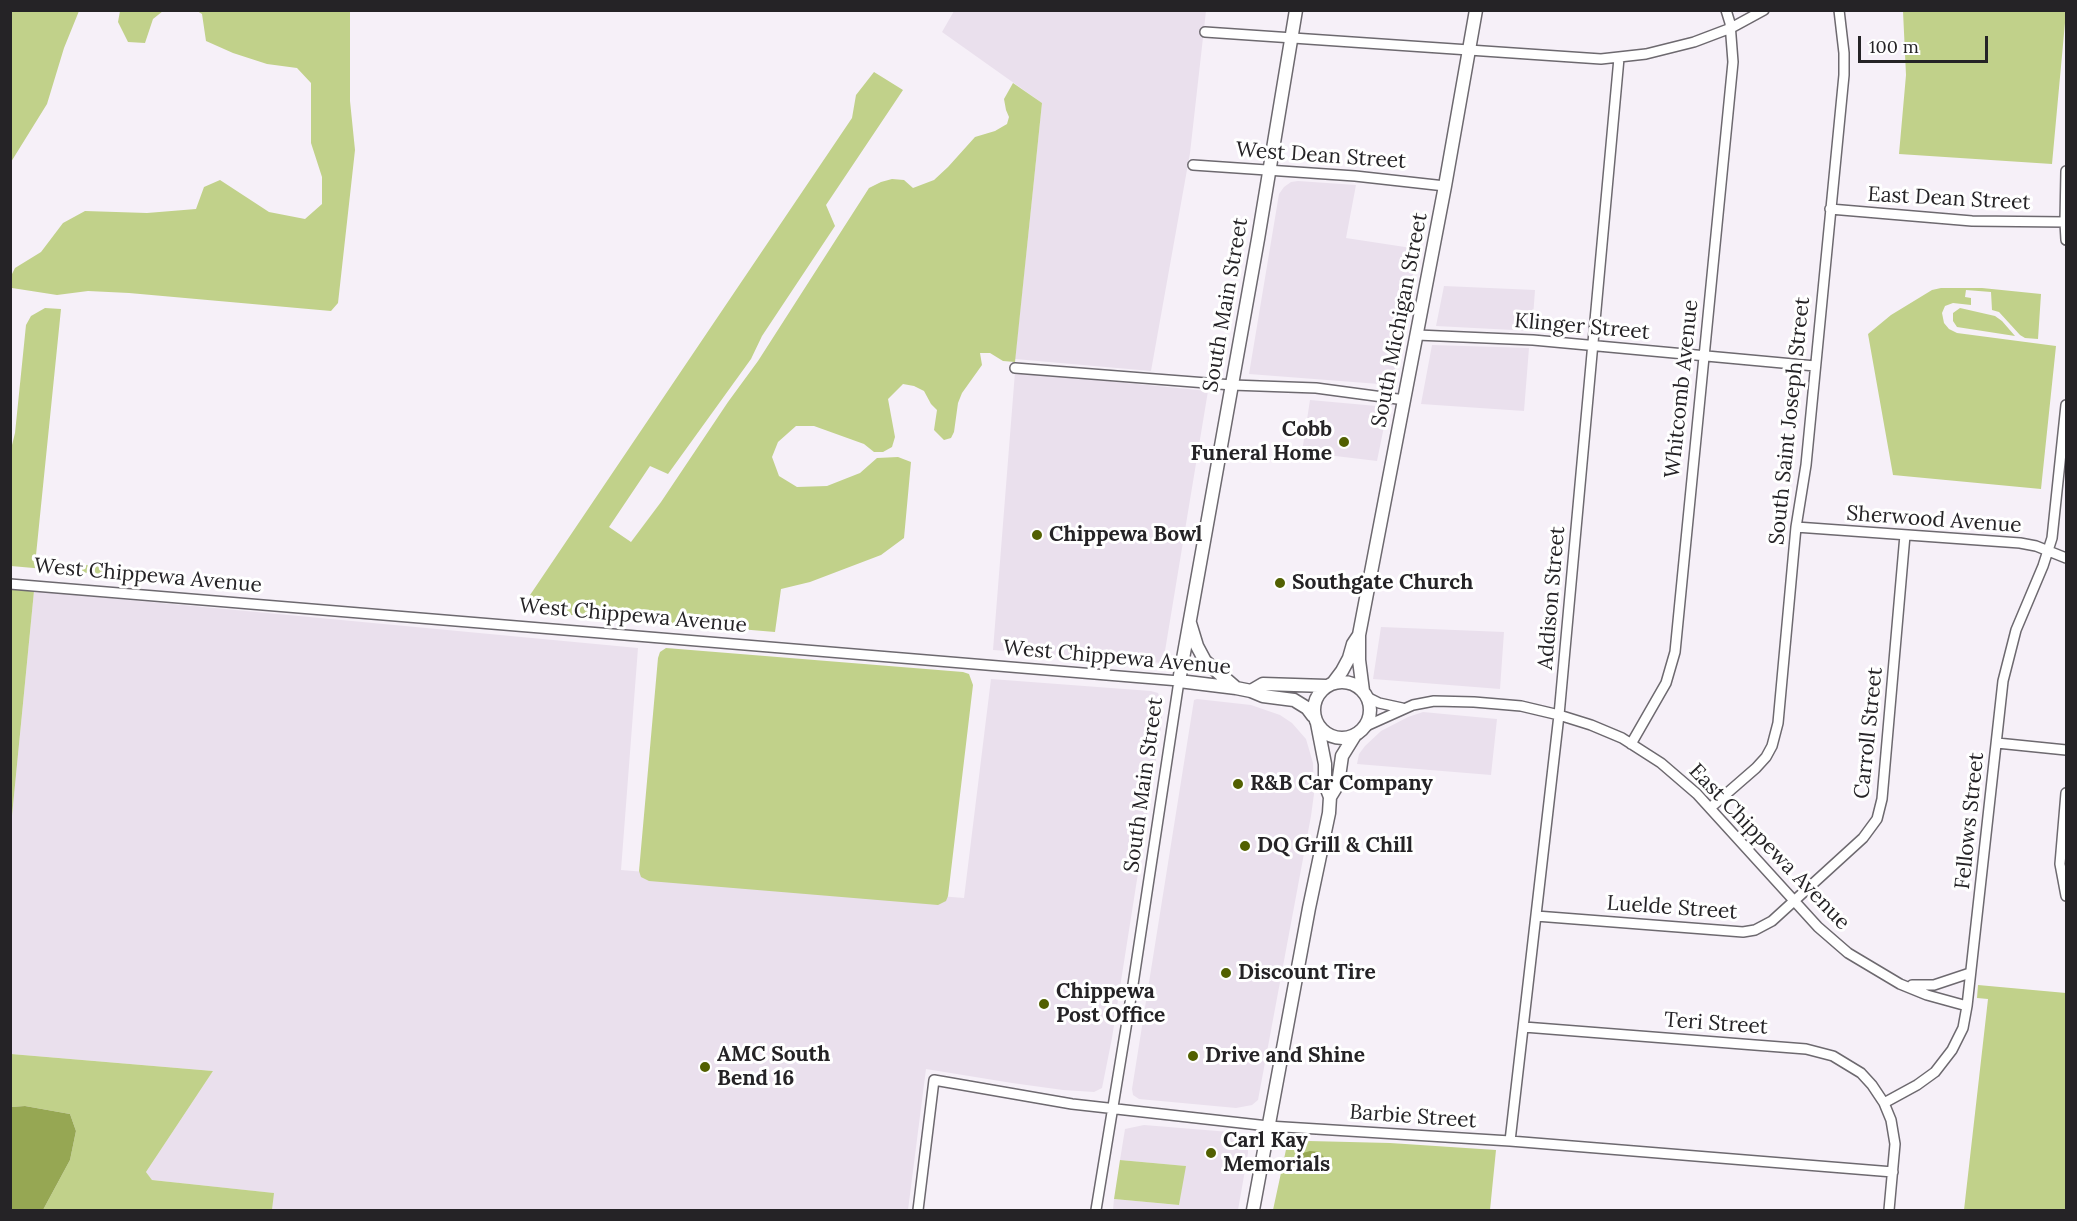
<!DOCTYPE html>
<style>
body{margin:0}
#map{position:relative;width:2077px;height:1221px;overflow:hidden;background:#f6f0f8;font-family:Lora,serif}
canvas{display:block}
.frame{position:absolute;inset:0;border:12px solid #252326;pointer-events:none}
.scale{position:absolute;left:1858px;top:36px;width:130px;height:27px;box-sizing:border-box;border:3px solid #252326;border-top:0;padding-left:8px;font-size:18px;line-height:21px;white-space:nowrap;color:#252326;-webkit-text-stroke:4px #fff;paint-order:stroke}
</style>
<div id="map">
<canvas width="2077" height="1221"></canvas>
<div class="frame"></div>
<div class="scale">100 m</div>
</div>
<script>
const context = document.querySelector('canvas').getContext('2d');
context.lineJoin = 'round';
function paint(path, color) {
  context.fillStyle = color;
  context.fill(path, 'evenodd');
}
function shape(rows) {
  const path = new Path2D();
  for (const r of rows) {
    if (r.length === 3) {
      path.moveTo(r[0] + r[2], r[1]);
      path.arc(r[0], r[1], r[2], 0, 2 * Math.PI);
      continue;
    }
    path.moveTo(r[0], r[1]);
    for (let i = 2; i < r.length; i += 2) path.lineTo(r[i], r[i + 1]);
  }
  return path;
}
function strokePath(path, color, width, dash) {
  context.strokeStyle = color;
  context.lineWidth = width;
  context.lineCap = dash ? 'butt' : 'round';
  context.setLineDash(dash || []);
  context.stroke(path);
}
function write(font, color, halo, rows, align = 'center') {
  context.font = font + ' Lora,serif';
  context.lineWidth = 6;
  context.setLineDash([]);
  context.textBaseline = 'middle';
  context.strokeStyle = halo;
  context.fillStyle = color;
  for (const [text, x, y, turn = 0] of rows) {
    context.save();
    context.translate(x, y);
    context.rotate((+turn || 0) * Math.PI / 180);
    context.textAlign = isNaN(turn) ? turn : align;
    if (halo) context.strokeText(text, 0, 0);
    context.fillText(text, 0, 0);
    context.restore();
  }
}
paint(shape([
 [954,11,1206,11,1190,153,1151,371,1015,359,1042,103,942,32],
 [1298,181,1356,185,1346,238,1418,249,1392,385,1249,374,1279,194,1284,187,1291,182],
 [1444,286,1535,290,1532,331,1436,326],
 [1432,345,1529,348,1524,411,1421,404],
 [1015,372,1208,391,1163,663,993,650],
 [1310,400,1388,407,1377,461,1302,452],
 [34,591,638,648,621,870,964,898,991,679,1151,691,1158,693,1162,704,1162,721,1112,1038,1102,1088,1094,1092,1063,1090,1012,1083,926,1069,908,1210,272,1210,273,1193,152,1180,146,1172,213,1071,11,1054,11,826],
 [1381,627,1504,632,1500,689,1373,679],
 [1197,699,1251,705,1280,715,1292,723,1306,739,1313,763,1314,794,1311,816,1258,1100,1252,1105,1236,1108,1139,1099,1133,1095,1132,1089,1194,700],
 [1423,712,1497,719,1491,775,1357,764,1359,754,1365,746,1381,731,1408,717],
 [1144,1125,1242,1133,1248,1144,1248,1153,1238,1210,1113,1210,1114,1199,1179,1205,1185,1166,1120,1160,1125,1129]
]), '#eae0ed');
paint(shape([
 [11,10,79,11,64,48,47,104,11,162],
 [120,11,120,10,163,11,153,19,145,43,128,42,118,22],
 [197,11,350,11,350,101,355,150,338,303,331,311,129,293,88,291,57,295,12,288,11,276,15,268,41,252,63,223,85,211,147,213,196,209,204,187,220,180,269,212,305,219,322,204,322,177,311,143,311,83,297,68,267,64,233,53,206,41,202,14],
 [2054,11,2066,12,2052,164,1899,154,1906,75,1903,11],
 [874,72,903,90,826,205,835,226,762,336,751,359,668,474,650,466,609,527,631,542,661,502,728,402,758,361,869,188,881,182,892,179,904,180,913,188,934,180,948,167,975,137,995,131,1007,124,1009,117,1006,110,1004,99,1013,83,1042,103,1015,362,1003,361,990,353,980,353,982,365,962,393,958,403,954,432,951,438,944,440,934,430,937,410,931,404,924,391,914,386,903,384,888,399,895,437,892,447,883,452,874,452,864,444,814,426,796,426,778,442,772,457,779,476,797,487,827,486,860,473,877,458,898,457,911,462,904,538,881,555,810,582,781,589,775,632,525,611,526,601,852,118,856,95],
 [1941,288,1982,288,2041,294,2038,339,2025,338,2020,335,1999,312,1992,310,1991,292,1966,290,1965,297,1971,298,1971,305,1953,303,1945,306,1942,313,1944,323,1949,329,1957,333,2056,346,2041,489,1893,475,1868,334,1891,315,1932,290],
 [45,308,61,309,36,555,42,561,106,567,105,571,101,574,11,566,11,449,15,433,26,325,31,316],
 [1960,308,1995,316,2002,321,2015,336,1957,327,1953,321,1953,313],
 [11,589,34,591,11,826,10,589],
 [666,648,963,672,969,674,973,685,948,896,946,901,938,905,649,881,641,877,639,871,658,658,660,652],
 [1978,985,2066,993,2066,1210,1964,1210,1988,999,1977,998],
 [11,1054,213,1071,146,1172,152,1180,274,1193,272,1210,43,1210,70,1160,76,1131,70,1114,25,1106,11,1107],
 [1309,1141,1390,1143,1496,1150,1490,1210,1273,1210,1287,1145],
 [1120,1160,1186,1166,1179,1205,1114,1199]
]), '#c1d18a');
paint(shape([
 [25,1106,70,1114,76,1131,70,1160,43,1210,11,1210,11,1107],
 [1310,1151,1319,1152,1324,1157,1324,1160,1316,1168,1307,1171,1301,1170,1297,1165,1297,1158,1299,1154]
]), '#96a753');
const minor = shape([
 [1205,32,1601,59,1646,54,1694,42,1731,28,1764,10],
 [1193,165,1355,176,1445,186],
 [2066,171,2065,222,2066,240],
 [1830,209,1972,221,2065,222],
 [1417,335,1533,340,1815,366],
 [1015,368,1232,385,1316,388,1405,400],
 [1796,527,2020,543,2036,546,2066,558],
 [10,584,1179,681,1132,991,1096,1210],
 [1367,697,1379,703,1402,708],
 [1364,727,1413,705,1434,701,1474,702,1521,706,1559,715,1591,725,1622,738,1661,763,1697,794,1818,927,1848,953,1900,984,1927,995,1967,1006],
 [1997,743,2066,750],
 [1631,744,1666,683,1675,652,1733,62,1730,23,1726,10],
 [2066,793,2060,864,2066,896],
 [1710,808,1756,768,1766,757,1772,746,1778,723,1796,527,1806,465,1844,75,1844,53,1839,10],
 [1536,916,1743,932,1755,930,1772,921,1863,838,1877,819,1882,799,1905,535],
 [1912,985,1934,985,1970,973],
 [1524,1027,1806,1049,1833,1056,1861,1073,1872,1085,1884,1103,1891,1120,1895,1144,1889,1210],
 [1884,1103,1917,1085,1935,1072,1952,1050,1963,1028,1967,1006,2003,681,2016,630,2043,566,2052,538,2066,405],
 [1510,1141,1559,715,1619,58],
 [918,1210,934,1080,1072,1104,1268,1126,1510,1141,1893,1172]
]);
const major = shape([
 [1296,10,1258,239,1179,681,1236,688,1251,691,1263,696,1294,700,1307,708,1313,716],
 [1190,623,1197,646,1205,661,1235,687],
 [1342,710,28],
 [1333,683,1342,671,1349,658,1353,644,1359,635],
 [1251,691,1263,684,1326,686],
 [1363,691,1359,660,1359,635,1445,186,1476,10],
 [1330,797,1338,784,1342,756,1355,735],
 [1253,1210,1309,908,1329,813,1330,797,1325,784,1325,764,1317,723]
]);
strokePath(minor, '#6d696f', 12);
strokePath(major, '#6d696f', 15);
strokePath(minor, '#fff', 9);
strokePath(major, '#fff', 12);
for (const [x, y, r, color] of [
 [1344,442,6,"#526001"],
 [1037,535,6,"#526001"],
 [1280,583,6,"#526001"],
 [1238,784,6,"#526001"],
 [1245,846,6,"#526001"],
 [1226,973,6,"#526001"],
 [1044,1004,6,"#526001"],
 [1193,1056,6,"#526001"],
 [705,1067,6,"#526001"],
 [1211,1153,6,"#526001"]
]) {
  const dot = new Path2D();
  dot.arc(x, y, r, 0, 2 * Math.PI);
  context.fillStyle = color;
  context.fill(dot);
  strokePath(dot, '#fff', 2);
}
write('21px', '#252326', '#fff', [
 ["West Dean Street",1321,156,4],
 ["East Dean Street",1949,199,3],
 ["South Main Street",1226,305,-80],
 ["South Michigan Street",1400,320,-79],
 ["Klinger Street",1582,327,5],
 ["Whitcomb Avenue",1682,389,-84],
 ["South Saint Joseph Street",1790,421,-84],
 ["Sherwood Avenue",1934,520,4],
 ["West Chippewa Avenue",148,576,5],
 ["Addison Street",1552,598,-85],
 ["West Chippewa Avenue",633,616,5],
 ["West Chippewa Avenue",1117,658,5],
 ["Carroll Street",1869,733,-84],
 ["South Main Street",1144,785,-82],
 ["Fellows Street",1970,821,-84],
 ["East Chippewa Avenue",1769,847,46],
 ["Luelde Street",1672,908,4],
 ["Teri Street",1716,1024,4],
 ["Barbie Street",1413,1117,4]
]);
write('bold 21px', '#252326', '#fff', [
 ["Cobb",1332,430,"right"],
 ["Funeral Home",1332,454,"right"],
 ["Chippewa Bowl",1049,535],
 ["Southgate Church",1292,583],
 ["R&B Car Company",1250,784],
 ["DQ Grill & Chill",1257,846],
 ["Discount Tire",1238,973],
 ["Chippewa",1056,992],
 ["Post Office",1056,1016],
 ["AMC South",717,1055],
 ["Bend 16",717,1079],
 ["Drive and Shine",1205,1056],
 ["Carl Kay",1223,1141],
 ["Memorials",1223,1165]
], 'left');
</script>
